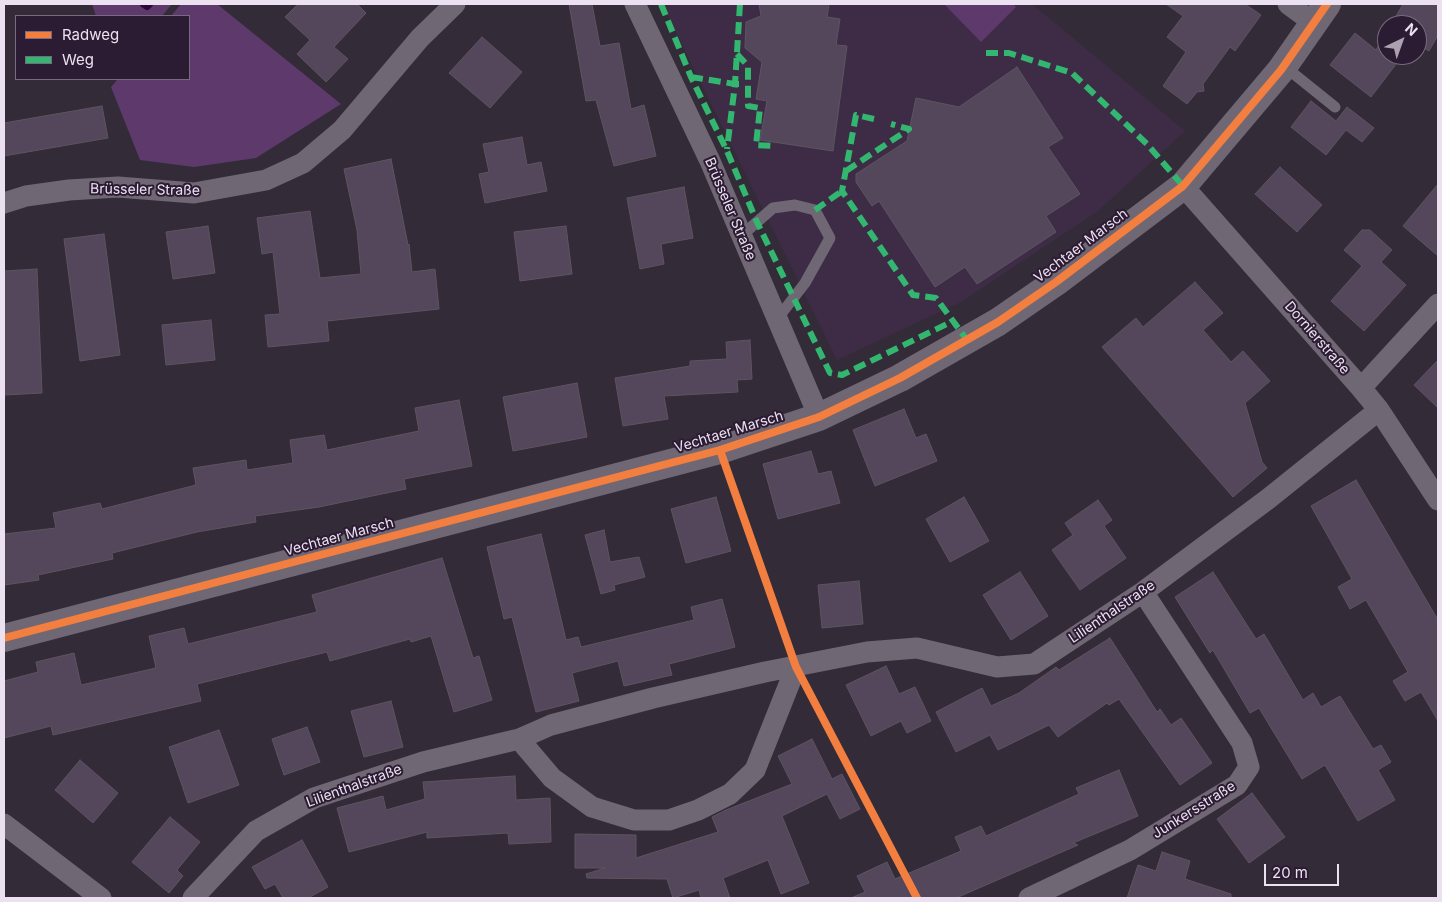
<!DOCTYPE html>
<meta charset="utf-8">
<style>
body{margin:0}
#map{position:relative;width:1442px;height:902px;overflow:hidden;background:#342b38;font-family:Inter,sans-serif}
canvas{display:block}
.frame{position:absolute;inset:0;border:5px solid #ece1f1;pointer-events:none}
.legend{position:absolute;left:15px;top:15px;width:175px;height:65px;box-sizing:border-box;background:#2c1c33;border:1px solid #796b7f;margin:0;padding:6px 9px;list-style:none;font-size:15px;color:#ece1f1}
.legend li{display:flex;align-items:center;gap:10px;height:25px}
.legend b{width:25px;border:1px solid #796b7f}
.north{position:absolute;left:1377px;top:15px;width:50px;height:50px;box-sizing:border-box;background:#2c1c33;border:1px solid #796b7f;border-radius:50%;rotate:42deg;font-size:14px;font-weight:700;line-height:20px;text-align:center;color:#ece1f1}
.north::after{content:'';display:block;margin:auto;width:18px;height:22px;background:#aca1b0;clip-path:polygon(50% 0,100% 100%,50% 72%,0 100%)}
.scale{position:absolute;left:1264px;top:864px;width:75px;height:22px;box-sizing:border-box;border:2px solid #ece1f1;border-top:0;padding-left:6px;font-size:15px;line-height:18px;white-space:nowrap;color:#ece1f1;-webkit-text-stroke:4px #2c1c33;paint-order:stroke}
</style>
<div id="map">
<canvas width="1442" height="902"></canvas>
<div class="frame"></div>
<ul class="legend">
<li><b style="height:6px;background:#f27e40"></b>Radweg</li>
<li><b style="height:6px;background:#33b770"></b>Weg</li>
</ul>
<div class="north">N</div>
<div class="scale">20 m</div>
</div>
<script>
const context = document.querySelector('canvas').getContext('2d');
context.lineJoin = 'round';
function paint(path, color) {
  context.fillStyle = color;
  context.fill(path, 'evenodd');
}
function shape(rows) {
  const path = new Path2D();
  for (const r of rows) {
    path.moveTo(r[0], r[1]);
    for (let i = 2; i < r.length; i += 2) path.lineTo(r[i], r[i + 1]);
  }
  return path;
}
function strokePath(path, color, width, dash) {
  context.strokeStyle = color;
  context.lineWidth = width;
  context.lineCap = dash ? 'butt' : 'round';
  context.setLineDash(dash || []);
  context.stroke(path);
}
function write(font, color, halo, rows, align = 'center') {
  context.font = font + ' Inter,sans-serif';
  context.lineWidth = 4;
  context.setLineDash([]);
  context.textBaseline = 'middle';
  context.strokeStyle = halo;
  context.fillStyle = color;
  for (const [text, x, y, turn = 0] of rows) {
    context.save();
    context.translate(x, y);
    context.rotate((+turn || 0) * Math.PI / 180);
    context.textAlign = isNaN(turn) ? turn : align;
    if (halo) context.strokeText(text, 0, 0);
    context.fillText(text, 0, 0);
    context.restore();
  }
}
paint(shape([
 [662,4,1032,4,1185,131,1098,211,961,302,837,360]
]), '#3e2c47');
paint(shape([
 [92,4,172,4,162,16,96,16],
 [181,4,217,4,341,104,256,158,194,167,140,160,111,87,118,79,189,79,189,16,171,16],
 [944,4,1013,4,1016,7,981,42]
]), '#5d396c');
strokePath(shape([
 [144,4,147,6,149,4]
]), '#2e083c', 8);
const building = shape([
 [298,4,357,4,366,13,334,47,348,59,326,82,297,54,310,40,285,17,298,4],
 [569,4,592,4,600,46,619,43,631,109,644,105,656,156,614,166,596,100,586,101,569,4],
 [759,4,829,4,827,17,840,19,836,45,847,46,833,151,760,140,767,101,756,99,762,62,745,48,746,22,761,16,759,4],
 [1166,4,1245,4,1261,15,1235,51,1230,47,1203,84,1204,91,1197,92,1187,104,1163,86,1186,52,1167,37,1183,16,1166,4],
 [1403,4,1438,4,1438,35,1429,51,1417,44,1417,25,1391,25,1403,4],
 [1387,32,1387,55,1403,55,1371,97,1330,65,1355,33,1376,50,1387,32],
 [482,37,522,72,490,108,449,73,482,37],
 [1017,67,1063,138,1048,147,1080,194,1046,216,1056,232,977,284,965,267,935,287,879,201,872,206,856,182,856,174,907,141,916,98,959,107,1017,67],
 [1311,101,1336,121,1347,107,1374,128,1362,142,1346,130,1326,155,1291,127,1311,101],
 [102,106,108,138,4,156,4,123,102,106],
 [522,137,527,165,541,162,547,191,485,203,479,174,489,172,483,144,522,137],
 [391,159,408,245,409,244,412,272,435,269,439,309,327,321,329,341,268,347,265,315,280,314,273,252,262,254,257,218,310,211,320,278,361,274,357,230,344,169,391,159],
 [1280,167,1322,205,1297,232,1255,194,1280,167],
 [1438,184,1438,256,1403,226,1438,184],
 [684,187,693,238,661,244,664,264,640,269,627,198,684,187],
 [208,226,215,273,173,279,166,232,208,226],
 [566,226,572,274,520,281,514,232,566,226],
 [1362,230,1370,230,1392,250,1381,262,1406,285,1364,331,1331,301,1362,266,1344,250,1362,230],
 [104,234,120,355,80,361,64,239,104,234],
 [37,269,42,393,4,395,4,271,37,269],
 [1195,282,1223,313,1203,330,1231,362,1243,351,1270,381,1245,403,1262,462,1267,468,1233,497,1102,347,1136,318,1143,327,1195,282],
 [211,320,215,360,166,365,162,325,211,320],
 [750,340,752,379,737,380,738,392,664,396,668,419,623,426,615,378,690,366,690,361,727,359,726,342,750,340],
 [1438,360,1438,408,1414,385,1438,360],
 [577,383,587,437,513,451,503,397,577,383],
 [459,400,472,466,404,479,406,489,319,507,255,516,256,522,197,532,112,553,113,559,38,575,39,580,4,585,4,534,56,528,53,513,100,503,102,509,196,485,193,468,246,460,247,470,293,463,290,440,324,435,327,450,419,431,415,408,459,400],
 [904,409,916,438,926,434,937,461,875,486,853,430,904,409],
 [811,451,818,474,831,471,840,503,778,519,763,464,811,451],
 [1356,480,1438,620,1438,721,1421,692,1405,701,1393,681,1408,672,1366,600,1350,609,1338,587,1352,579,1311,506,1356,480],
 [716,497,731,551,686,563,671,509,716,497],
 [964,497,989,541,950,562,926,519,964,497],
 [1098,500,1112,520,1104,526,1126,558,1080,590,1052,550,1073,535,1065,523,1098,500],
 [604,530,610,562,639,557,645,577,614,585,615,590,601,594,585,535,604,530],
 [541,534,566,640,578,637,581,647,694,620,691,607,722,599,735,647,669,664,672,675,624,686,618,661,572,673,579,701,536,712,512,617,504,619,487,547,541,534],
 [442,558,473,658,479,656,492,700,454,712,431,636,411,642,410,639,330,661,327,652,197,684,201,701,53,735,51,726,4,738,4,681,38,672,36,662,74,653,81,685,156,668,149,636,184,628,188,644,317,612,312,595,442,558],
 [1020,572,1048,616,1011,640,983,595,1020,572],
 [1213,572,1256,639,1264,634,1303,700,1313,693,1321,707,1340,696,1373,749,1381,745,1391,762,1378,770,1395,800,1358,821,1325,765,1302,779,1259,708,1250,713,1213,650,1210,653,1175,597,1213,572],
 [859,581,863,624,822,628,818,585,859,581],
 [1110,638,1157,712,1160,709,1171,725,1181,718,1212,763,1180,785,1119,699,1109,705,1107,703,1058,737,1049,725,998,750,990,735,956,752,936,712,982,688,991,706,1019,693,1056,667,1059,670,1110,638],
 [886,666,899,694,915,687,931,721,907,733,901,721,871,736,846,685,886,666],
 [391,701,403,747,364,757,351,711,391,701],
 [307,727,320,762,284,775,272,739,307,727],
 [219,730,239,785,188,803,169,747,219,730],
 [812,739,832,779,842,774,860,809,840,819,827,794,782,816,809,883,781,894,768,860,723,878,730,898,701,898,699,890,673,898,667,879,587,878,586,874,605,868,575,868,575,834,636,835,636,858,718,832,712,817,726,810,792,784,778,756,812,739],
 [80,760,118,793,93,823,55,790,80,760],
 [1119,770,1138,816,1073,843,1078,845,956,898,851,898,865,892,857,876,887,862,895,879,961,851,955,837,981,826,986,836,1079,794,1076,788,1119,770],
 [515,776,516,800,550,798,551,842,509,844,508,833,427,838,427,832,349,852,337,808,383,796,386,810,425,799,423,782,515,776],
 [1252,793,1285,837,1249,863,1217,819,1252,793],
 [170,817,200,842,177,870,183,876,169,893,132,862,170,817],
 [302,840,328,887,308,898,283,898,275,884,265,889,252,867,302,840],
 [1162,852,1190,861,1185,879,1231,894,1231,898,1127,898,1138,865,1156,871,1162,852]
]);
paint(building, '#54465b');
strokePath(building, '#5c5560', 1);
strokePath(shape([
 [1284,66,1335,107],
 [741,236,773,208,795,205,815,210,830,238,805,283,778,318]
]), '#706774', 11);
strokePath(shape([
 [635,4,710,161,819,417],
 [1288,4,1314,23],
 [1183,186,1361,388,1379,410,1438,500],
 [4,203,26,196,69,190,118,187,194,193,266,180,303,163,342,130,420,38,455,4],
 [1361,388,1438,304],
 [519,739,552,778,592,807,634,820,669,820,698,810,730,794,755,770,796,667],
 [4,824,101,898],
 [193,898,256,831,314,798,423,762,519,739,551,725,653,698,765,672,867,652,917,648,997,667,1034,664,1143,592,1268,499,1379,410],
 [1029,898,1130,850,1237,785,1249,767,1242,743,1143,592]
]), '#706774', 21);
strokePath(shape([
 [4,638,720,450,819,417,900,378,998,322,1056,282,1183,186,1281,70,1327,4]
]), '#706774', 28);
strokePath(shape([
 [661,4,691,77,727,151,757,222,830,373,842,375,953,321],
 [986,53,1009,53,1072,73,1147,144,1183,186],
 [737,54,748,66,748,106,760,108,756,145,773,146],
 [691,77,735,84,727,149],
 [739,84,735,84,740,4],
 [874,119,856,115,842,191,913,295,936,298,967,340],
 [846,171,909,129,891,124],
 [815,210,842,191]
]), '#33b770', 6, [12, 6]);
strokePath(shape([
 [720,450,796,667,917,898],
 [4,638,720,450,819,417,900,378,998,322,1056,282,1183,186,1281,70,1327,4]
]), '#f27e40', 8);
write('14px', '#ece1f1', '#2c1c33', [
 ["Brüsseler Straße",145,190,1],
 ["Brüsseler Straße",730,209,67],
 ["Vechtaer Marsch",1081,246,-37],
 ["Dornierstraße",1317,338,49],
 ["Vechtaer Marsch",729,432,-17],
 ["Vechtaer Marsch",339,537,-15],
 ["Lilienthalstraße",1112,612,-34],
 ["Lilienthalstraße",354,786,-20],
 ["Junkersstraße",1194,810,-32]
]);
</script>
